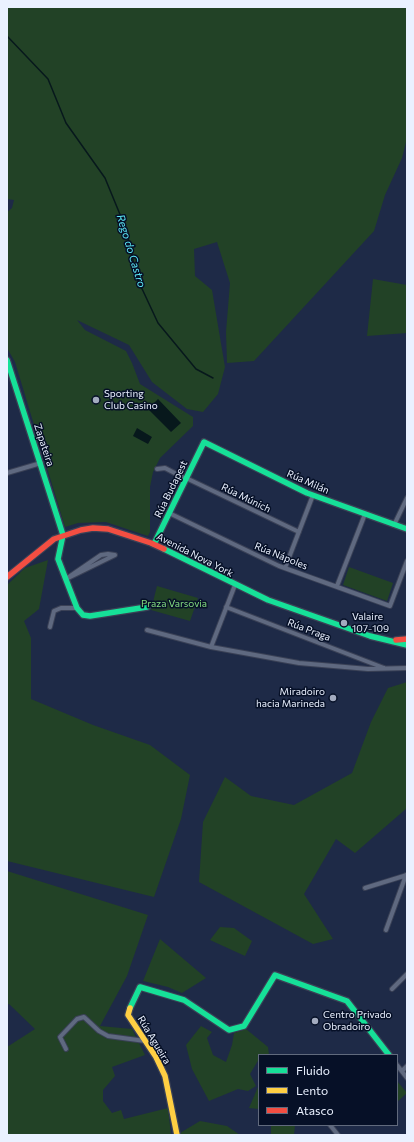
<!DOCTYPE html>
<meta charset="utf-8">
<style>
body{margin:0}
#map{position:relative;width:414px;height:1142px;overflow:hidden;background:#1e2a47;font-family:Commissioner,sans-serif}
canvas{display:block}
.frame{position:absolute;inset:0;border:8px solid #eaf1ff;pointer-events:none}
.legend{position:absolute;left:258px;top:1054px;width:140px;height:72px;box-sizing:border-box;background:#061027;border:1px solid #616a7d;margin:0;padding:5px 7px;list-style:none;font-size:12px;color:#eaf1ff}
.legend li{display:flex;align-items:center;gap:8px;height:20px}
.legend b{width:20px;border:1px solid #616a7d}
</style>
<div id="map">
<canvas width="414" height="1142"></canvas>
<div class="frame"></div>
<ul class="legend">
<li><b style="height:5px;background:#16e098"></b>Fluido</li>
<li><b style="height:5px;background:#ffcf43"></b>Lento</li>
<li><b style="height:5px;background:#f24e42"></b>Atasco</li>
</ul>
</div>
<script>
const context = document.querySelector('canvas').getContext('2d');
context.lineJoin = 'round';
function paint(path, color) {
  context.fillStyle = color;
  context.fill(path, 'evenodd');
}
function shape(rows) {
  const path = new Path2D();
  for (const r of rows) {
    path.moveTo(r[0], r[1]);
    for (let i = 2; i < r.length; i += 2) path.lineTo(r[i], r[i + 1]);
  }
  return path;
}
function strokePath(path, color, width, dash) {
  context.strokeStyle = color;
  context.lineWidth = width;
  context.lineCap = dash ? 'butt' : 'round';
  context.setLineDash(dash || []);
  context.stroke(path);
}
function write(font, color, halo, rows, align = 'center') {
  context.font = font + ' Commissioner,sans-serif';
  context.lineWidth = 3;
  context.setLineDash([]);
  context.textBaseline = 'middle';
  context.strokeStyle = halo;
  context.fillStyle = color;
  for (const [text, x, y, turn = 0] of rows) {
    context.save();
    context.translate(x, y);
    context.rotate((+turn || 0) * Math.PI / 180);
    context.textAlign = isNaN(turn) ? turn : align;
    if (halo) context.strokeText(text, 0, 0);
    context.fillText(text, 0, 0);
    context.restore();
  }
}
paint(shape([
 [8,7,407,7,407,138,402,158,385,195,374,231,254,361,227,363,226,332,230,283,217,242,194,249,195,276,212,290,225,367,218,394,203,412,187,409,152,382,129,345,77,320,85,330,126,351,132,363,140,384,193,417,193,426,160,458,153,472,150,487,150,532,148,536,106,522,78,523,65,527,15,362,7,348,7,212,12,208,14,200,7,199],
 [373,279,407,285,407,333,367,336],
 [48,560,39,609,24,621,31,638,31,699,93,725,150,745,190,775,181,819,154,897,7,861,7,585,25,568],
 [349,567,393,583,387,601,343,585],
 [157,586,198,598,190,621,151,610],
 [407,682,407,808,355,853,336,839,304,894,333,939,313,944,199,882,203,822,225,777,251,796,294,805,352,773,371,722,388,688],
 [7,871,148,915,127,976,100,1026,132,1029,145,1055,112,1067,115,1076,103,1090,103,1101,112,1113,121,1110,124,1119,168,1108,171,1135,7,1135,7,1047,35,1029,9,1004,7,1005],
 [220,927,234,928,252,941,245,956,210,940],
 [160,939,206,978,182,993,168,987,143,981],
 [201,1026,212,1032,207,1038,213,1055,226,1062,232,1045,234,1033,246,1029,268,1047,269,1055,259,1055,259,1059,250,1074,256,1086,248,1091,238,1089,209,1101,192,1069,186,1045],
 [397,1081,407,1093,397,1102],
 [258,1087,259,1109,249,1108],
 [200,1121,227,1126,240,1135,181,1135,180,1133],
 [271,1125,295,1125,294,1135,271,1135]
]), '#224226');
paint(shape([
 [158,399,181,423,171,432,148,409],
 [137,428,152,437,148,444,133,436]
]), '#07181c');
strokePath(shape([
 [7,36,48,79,66,123,105,178,126,229,137,278,158,323,196,369,213,378]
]), '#07181c', 1.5);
const street = shape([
 [157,469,165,468,186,479],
 [7,473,41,463],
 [186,478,299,532],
 [169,513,279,566,390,606,407,561],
 [394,525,407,498],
 [108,554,115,555,66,579,101,555,108,554],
 [285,568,313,495],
 [337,586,365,514],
 [226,607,384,668],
 [50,627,54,611,61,608,77,608],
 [147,630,211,647,299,663,368,669,407,668],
 [211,647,235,585],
 [365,888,407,875],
 [386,930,406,875],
 [392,989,407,974],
 [66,1049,60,1037,77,1019,84,1017,99,1031,108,1036,145,1041],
 [397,1065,407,1078],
 [402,1071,407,1066],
 [330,1125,338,1135]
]);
const fast = shape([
 [7,360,63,535,58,559,77,608,83,615,90,616,147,607],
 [154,544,204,442,307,493,407,529],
 [164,549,268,600,370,636,407,645],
 [130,1008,140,987,184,1000,229,1030,244,1026,275,975,347,1001,389,1055]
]);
const slow = shape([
 [130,1008,128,1015,156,1057,165,1076,177,1135]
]);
const jam = shape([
 [7,577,54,539,81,530,93,528,108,529,151,543,164,549],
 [396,640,407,639]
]);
strokePath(street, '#3a4156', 6);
strokePath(fast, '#3a4156', 8);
strokePath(slow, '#3a4156', 8);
strokePath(jam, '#3a4156', 8);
strokePath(street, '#5f6980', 4);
strokePath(fast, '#16e098', 5.5);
strokePath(slow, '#ffcf43', 5.5);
strokePath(jam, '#f24e42', 5.5);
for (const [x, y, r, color] of [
 [96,400,4,"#a3abbf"],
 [344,623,4,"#a3abbf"],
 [333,698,4,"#a3abbf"],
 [315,1021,4,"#a3abbf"]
]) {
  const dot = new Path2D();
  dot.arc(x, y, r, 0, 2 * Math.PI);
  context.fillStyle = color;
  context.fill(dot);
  strokePath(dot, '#061027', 1.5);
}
write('10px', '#eaf1ff', '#061027', [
 ["Sporting",104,394],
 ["Club Casino",104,406],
 ["Valaire",352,617],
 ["107-109",352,629],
 ["Miradoiro",325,692,"right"],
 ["hacia Marineda",325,704,"right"],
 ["Centro Privado",323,1015],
 ["Obradoiro",323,1027]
], 'left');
write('10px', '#eaf1ff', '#061027', [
 ["Zapateira",44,445,72],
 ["Rúa Milán",308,482,24],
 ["Rúa Budapest",171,489,-64],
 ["Rúa Múnich",246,498,26],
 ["Avenida Nova York",195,555,27],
 ["Rúa Nápoles",281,556,22],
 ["Rúa Praga",309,630,21],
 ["Rúa Agueira",154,1040,59]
]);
write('10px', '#83da7f', '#061027', [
 ["Praza Varsovia",174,604]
]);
write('italic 11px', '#5be7f3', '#061027', [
 ["Rego do Castro",131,251,73]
]);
</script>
